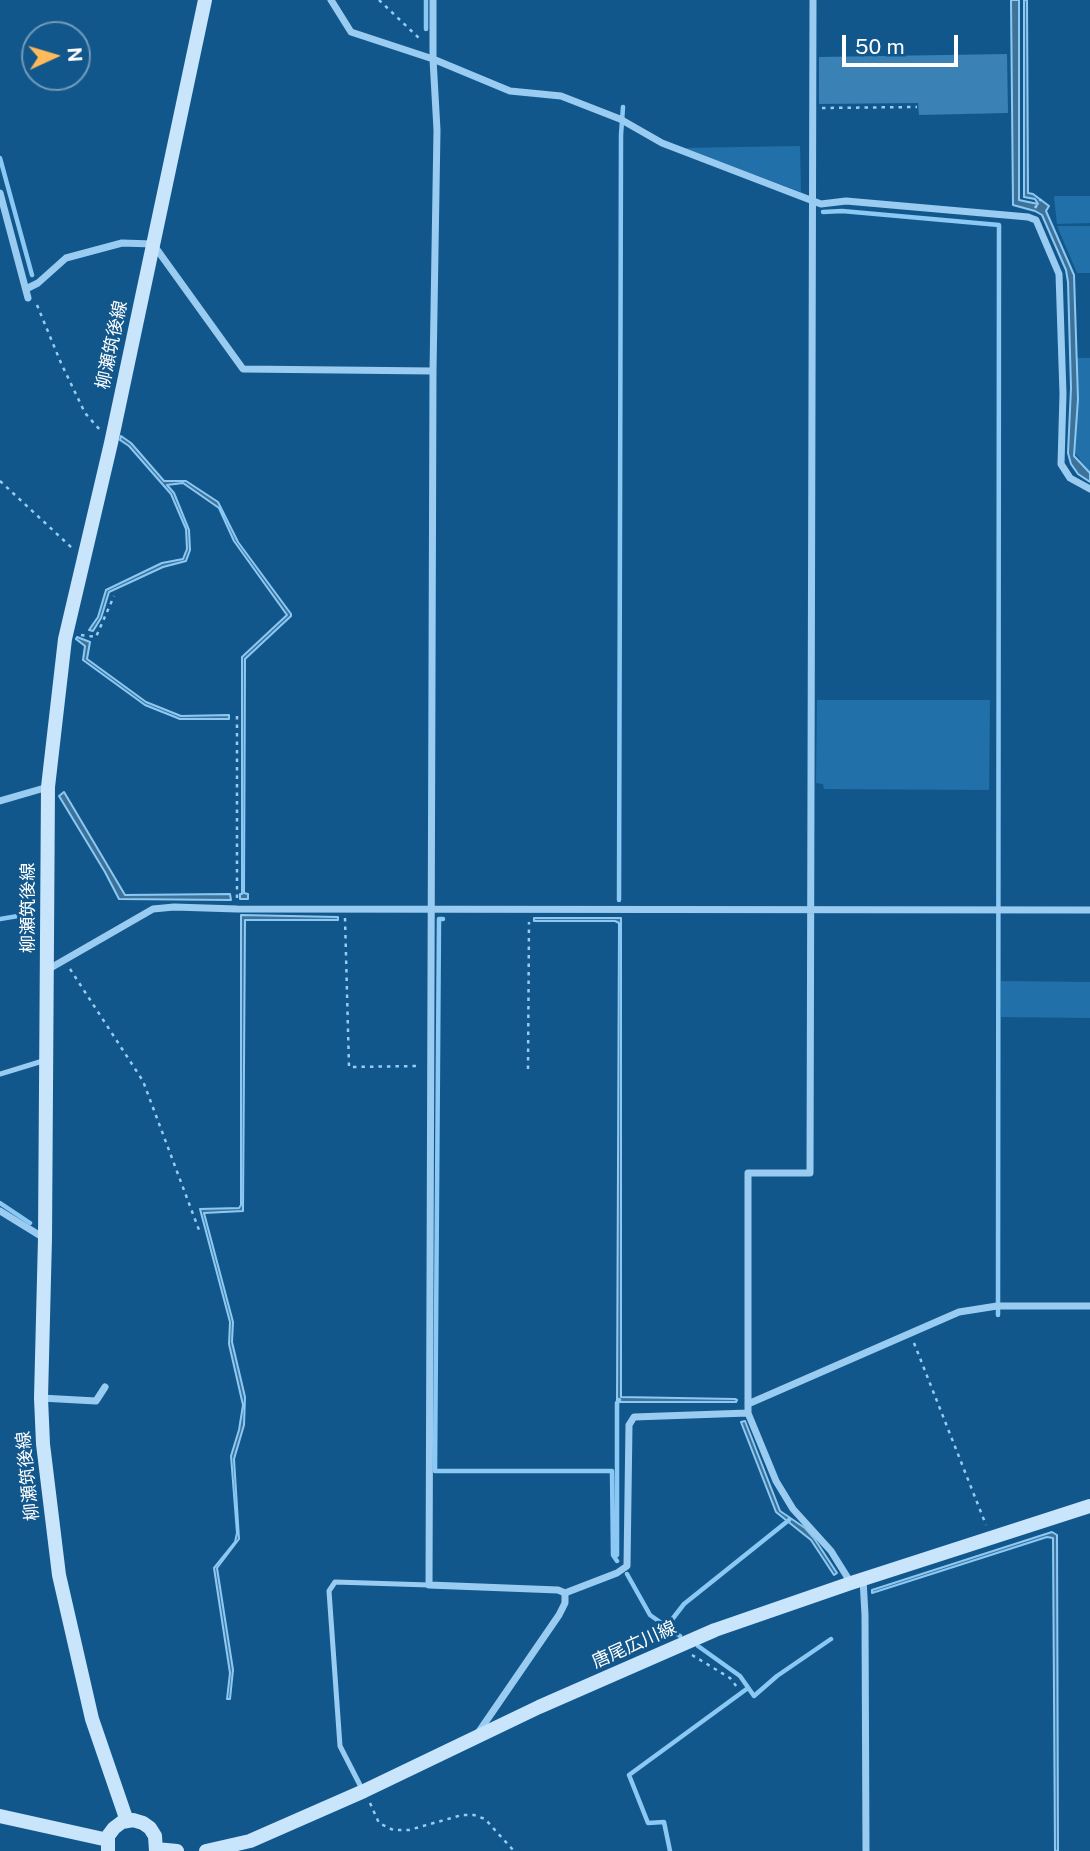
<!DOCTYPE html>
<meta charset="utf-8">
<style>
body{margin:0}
#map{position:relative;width:1090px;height:1851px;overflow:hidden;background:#12578c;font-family:"Public Sans",sans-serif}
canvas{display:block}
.north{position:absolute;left:21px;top:21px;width:70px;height:70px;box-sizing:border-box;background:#12578c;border:2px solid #719aba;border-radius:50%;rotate:86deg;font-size:19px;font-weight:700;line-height:28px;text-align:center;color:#fff}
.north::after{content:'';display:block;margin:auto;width:24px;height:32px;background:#ffba5a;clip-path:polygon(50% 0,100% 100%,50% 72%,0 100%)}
.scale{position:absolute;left:842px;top:35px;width:116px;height:32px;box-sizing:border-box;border:4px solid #fff;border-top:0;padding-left:9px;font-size:21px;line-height:24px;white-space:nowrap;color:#fff;-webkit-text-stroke:5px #12578c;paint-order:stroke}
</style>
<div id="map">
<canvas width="1090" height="1851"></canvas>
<div class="north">N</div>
<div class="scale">50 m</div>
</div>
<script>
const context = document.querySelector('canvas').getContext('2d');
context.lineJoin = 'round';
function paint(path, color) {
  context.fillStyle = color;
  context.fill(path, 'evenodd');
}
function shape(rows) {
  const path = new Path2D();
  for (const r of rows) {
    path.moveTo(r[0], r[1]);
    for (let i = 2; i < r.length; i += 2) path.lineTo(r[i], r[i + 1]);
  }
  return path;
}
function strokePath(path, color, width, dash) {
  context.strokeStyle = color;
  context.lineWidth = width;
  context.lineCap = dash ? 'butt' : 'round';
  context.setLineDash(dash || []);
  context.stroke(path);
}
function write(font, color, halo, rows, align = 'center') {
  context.font = font + ' "Public Sans","Noto Sans JP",sans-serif';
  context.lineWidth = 6;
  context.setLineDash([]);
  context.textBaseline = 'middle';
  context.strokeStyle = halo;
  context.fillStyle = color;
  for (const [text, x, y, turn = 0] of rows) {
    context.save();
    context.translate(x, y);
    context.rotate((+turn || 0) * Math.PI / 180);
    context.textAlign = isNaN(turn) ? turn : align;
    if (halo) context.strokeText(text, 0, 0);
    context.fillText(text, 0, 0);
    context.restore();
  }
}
paint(shape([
 [800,146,801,192,683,148],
 [1054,196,1090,196,1090,223,1057,224],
 [1057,226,1090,226,1090,273,1077,273],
 [1077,358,1090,358,1090,473,1075,453],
 [817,700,990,700,989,790,824,789,823,784,816,783],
 [1001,981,1090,982,1090,1018,1001,1017]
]), '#2170a9');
const water = shape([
 [1011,0,1019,0,1019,200,1038,204,1035,199,1024,197,1024,0,1027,0,1028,193,1033,194,1049,206,1046,211,1074,275,1078,399,1074,456,1090,473,1090,482,1078,474,1071,464,1068,453,1071,388,1068,282,1066,270,1042,215,1035,211,1013,205,1011,0],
 [121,436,131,443,164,481,186,481,218,502,238,542,291,614,291,616,245,659,244,893,248,894,248,899,240,899,240,894,242,894,242,657,287,615,234,541,219,508,183,483,167,485,174,493,189,530,190,550,186,561,163,567,109,592,101,618,93,631,89,630,98,617,106,590,162,563,183,559,187,549,186,529,171,494,129,446,120,440,121,436],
 [77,637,90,642,87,659,146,702,181,716,229,715,229,719,180,719,145,705,83,660,85,646,76,639,77,637],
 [64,792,125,895,230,894,231,900,119,899,105,872,59,796,64,792],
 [241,915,338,917,338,920,245,920,243,1211,204,1213,233,1322,232,1342,245,1397,244,1425,234,1459,239,1539,217,1568,233,1670,230,1699,227,1699,230,1673,214,1568,235,1542,237,1533,231,1456,239,1430,243,1405,229,1344,230,1322,200,1209,239,1208,241,1205,241,915],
 [534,918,621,918,621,1397,735,1399,737,1400,736,1402,617,1402,619,923,615,921,534,921,534,918],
 [745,1421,780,1511,805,1528,814,1538,837,1573,834,1575,811,1540,776,1512,741,1422,745,1421],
 [1052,1532,1057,1535,1058,1851,1055,1851,1053,1538,1047,1537,872,1593,872,1590,1052,1532]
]);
paint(water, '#3f7299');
strokePath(water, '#8bc9f4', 2);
strokePath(shape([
 [426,0,426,29],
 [0,158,32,275],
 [823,212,842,211,999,225,998,1315],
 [619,900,621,135,623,107],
 [0,919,30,914],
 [443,919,439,919,435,1471,612,1471,613,1555,617,1561],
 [0,1203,30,1223],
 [617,1555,617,1403,619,1400],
 [627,1574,650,1615,680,1636],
 [667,1626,684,1604,789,1520],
 [698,1646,740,1676,754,1696,777,1676,831,1639],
 [670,1851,664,1822,648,1823,629,1775,748,1688]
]), '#8bc9f4', 4.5);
paint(shape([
 [1007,54,1008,113,919,115,918,103,819,104,819,57]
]), '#3a81b5');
strokePath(shape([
 [379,0,421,40],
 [822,108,917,107],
 [1035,208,1041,199],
 [37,305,61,363,85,413,100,430],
 [0,481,72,548],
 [81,635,96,637,114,596],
 [237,716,237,898],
 [345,918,349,1067,420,1066],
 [70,969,143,1081,199,1230],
 [528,1069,529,922],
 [914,1343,986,1525],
 [692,1655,730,1678,737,1687],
 [370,1803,379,1823,393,1830,409,1830,462,1815,474,1815,485,1819,514,1851]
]), '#9accf1', 2.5, [3.5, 5]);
strokePath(shape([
 [0,1074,46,1060],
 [362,1789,340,1746,329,1591,335,1582,429,1585]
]), '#9accf1', 5);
strokePath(shape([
 [331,0,351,32,433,59,510,91,561,96,620,119,662,143,821,204,846,201,1028,217,1036,220,1059,274,1063,394,1061,464,1070,478,1090,489],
 [433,0,433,59,437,130,433,371,429,1585,558,1590,565,1593,565,1603,559,1615,478,1733],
 [813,0,810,1173,748,1173,748,1413,776,1481,793,1509,831,1551,851,1583],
 [0,193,28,298],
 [26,289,38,283,66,258,122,243,153,244,243,369,433,371],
 [0,801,48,787],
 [47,970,153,909,174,907,237,909,1090,910],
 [0,1211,44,1238],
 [41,1398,96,1401,105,1387],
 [748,1404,959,1312,997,1306,1090,1306],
 [863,1579,865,1615,866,1851],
 [565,1593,617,1573,627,1566,629,1425,634,1417,748,1413]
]), '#9accf1', 7);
strokePath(shape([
 [0,1816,108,1840],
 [127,1821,92,1719,59,1575,43,1444,41,1398,45,1238,48,787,65,639,111,443,205,0],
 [156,1849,177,1851],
 [108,1851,108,1836,114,1828,122,1822,133,1820,143,1823,150,1828,155,1836,156,1851],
 [206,1851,250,1841,364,1791,539,1707,715,1630,851,1583,1090,1506]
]), '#c8e5fc', 14);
write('18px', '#fff', '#12578c', [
 ["柳瀬筑後線",112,345,-78],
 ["柳瀬筑後線",28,908,-90],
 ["柳瀬筑後線",28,1476,-96],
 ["唐尾広川線",634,1645,-24]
]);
</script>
